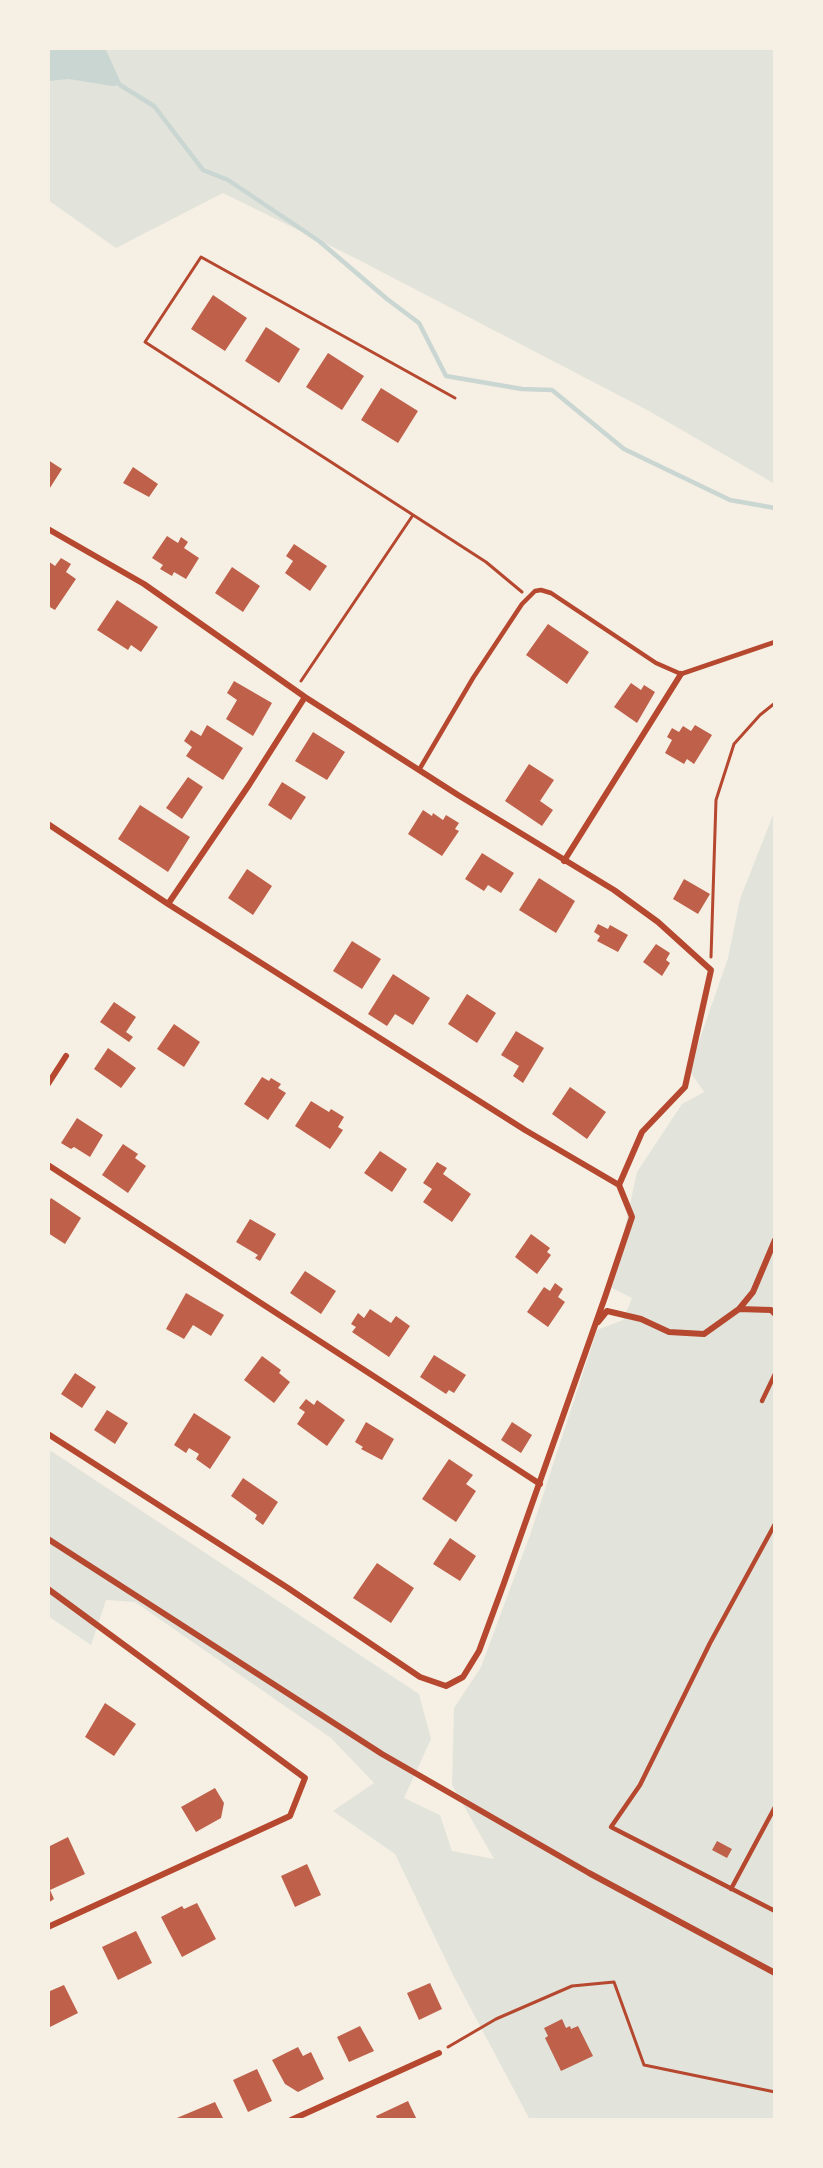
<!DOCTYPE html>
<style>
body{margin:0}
#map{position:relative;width:823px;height:2168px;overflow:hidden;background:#f6efe4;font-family:"Work Sans",sans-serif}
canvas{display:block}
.frame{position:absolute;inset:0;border:50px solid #f6efe4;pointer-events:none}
</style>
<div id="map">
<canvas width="823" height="2168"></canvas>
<div class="frame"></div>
</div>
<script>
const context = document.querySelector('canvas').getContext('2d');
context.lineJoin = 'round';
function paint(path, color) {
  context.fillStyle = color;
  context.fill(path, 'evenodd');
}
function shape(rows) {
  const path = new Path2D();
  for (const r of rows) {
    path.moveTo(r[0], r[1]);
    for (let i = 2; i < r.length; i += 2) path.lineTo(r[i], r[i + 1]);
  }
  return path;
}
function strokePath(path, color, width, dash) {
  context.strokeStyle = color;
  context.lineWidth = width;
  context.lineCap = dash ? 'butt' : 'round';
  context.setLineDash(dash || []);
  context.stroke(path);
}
paint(shape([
 [48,48,775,48,775,484,649,411,355,258,223,193,116,248,48,200],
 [775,810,775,2120,530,2120,453,1975,395,1854,333,1811,374,1783,331,1738,135,1602,106,1600,91,1645,48,1616,48,1449,419,1694,431,1739,404,1798,440,1815,452,1851,494,1859,452,1785,454,1708,481,1667,530,1535,597,1330,623,1320,632,1298,612,1288,637,1172,682,1104,704,1092,689,1070,728,958,740,899]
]), '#e2e4dc');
paint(shape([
 [48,48,105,48,121,83,120,85,112,86,69,79,48,81]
]), '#c9d6d2');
strokePath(shape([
 [120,85,154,106,203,170,228,180,319,241,387,299,419,323,446,376,522,389,552,390,624,449,730,500,775,508]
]), '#c9d6d2', 4.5);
paint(shape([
 [213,295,247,318,225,351,191,329],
 [266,327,300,349,279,383,245,361],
 [328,353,364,376,342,410,306,387],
 [381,388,418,411,398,443,361,420],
 [48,460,62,469,48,491],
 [133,467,158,484,149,497,123,483],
 [167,536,178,543,181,537,188,542,184,548,199,558,186,579,174,572,172,576,160,569,163,565,152,558],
 [294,544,327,566,310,591,285,573,293,561,286,556],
 [61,558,71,564,66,572,76,579,55,610,48,606,48,561,55,566],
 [232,567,260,586,243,612,215,593],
 [117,600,158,627,141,652,131,645,128,650,97,630],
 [548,624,589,652,567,684,526,655],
 [234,681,272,703,253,736,226,719,237,700,227,693],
 [631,683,641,690,644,685,655,692,637,723,614,707],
 [207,725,243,748,223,780,186,756,192,747,184,741,191,730,201,736],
 [695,725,712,735,694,764,687,759,684,764,665,753,672,740,667,737,672,728,679,732,683,726,691,731],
 [313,732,345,752,327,780,295,761],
 [529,764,554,780,540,801,553,810,542,826,505,801],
 [188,777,203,787,182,819,166,808],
 [282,782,306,797,291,820,268,805],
 [140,805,190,837,168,872,118,839],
 [423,810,432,816,433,813,443,820,446,815,459,823,455,829,459,831,442,856,408,834],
 [482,853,514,873,501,893,488,885,484,891,465,879],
 [247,869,272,886,253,915,228,898],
 [539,878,575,901,556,933,519,910],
 [684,879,710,894,698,914,673,899],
 [598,924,608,929,610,925,628,935,618,952,597,941,600,936,594,932],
 [352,941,381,959,362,989,333,971],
 [656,944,670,953,666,960,670,963,662,976,643,962],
 [393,974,430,998,413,1025,395,1014,387,1026,368,1014],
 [467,994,496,1013,477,1043,448,1024],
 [114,1002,136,1017,126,1032,133,1037,129,1042,100,1022],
 [174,1024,200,1042,184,1067,157,1049],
 [516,1031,544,1048,523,1083,513,1076,519,1066,501,1055],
 [108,1048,136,1068,121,1088,94,1069],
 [262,1077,269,1081,271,1078,281,1084,278,1088,286,1093,268,1120,244,1104],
 [570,1087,606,1112,587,1139,552,1114],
 [311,1101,329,1112,331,1109,344,1117,338,1127,343,1130,330,1149,295,1126],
 [77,1118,103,1135,90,1157,74,1147,71,1149,61,1143],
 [123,1144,138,1154,135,1158,146,1166,128,1193,102,1175],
 [380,1151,407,1169,392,1192,364,1173],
 [437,1162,447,1168,443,1174,471,1194,452,1222,423,1202,432,1189,423,1183],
 [51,1198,81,1218,65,1244,48,1233,48,1203],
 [250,1219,276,1234,260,1261,255,1258,258,1255,236,1242],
 [531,1234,550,1248,547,1252,551,1255,537,1274,515,1257],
 [305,1271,336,1291,321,1314,290,1293],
 [555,1283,563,1289,558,1297,565,1302,548,1327,527,1312,544,1287,550,1291],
 [186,1293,224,1315,211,1336,193,1325,184,1339,166,1329],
 [370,1309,391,1323,396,1316,410,1326,389,1357,352,1332,356,1327,351,1324,358,1313,364,1318],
 [434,1355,466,1375,454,1393,449,1390,446,1394,420,1377],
 [262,1356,281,1370,279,1373,290,1382,274,1403,244,1380],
 [75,1373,96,1387,82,1408,61,1394],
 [306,1399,314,1405,317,1400,345,1420,327,1446,297,1424,305,1412,299,1408],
 [107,1410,128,1423,115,1444,94,1430],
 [194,1413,231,1437,210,1469,196,1459,199,1454,189,1448,186,1453,174,1445],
 [366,1422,394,1439,382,1460,361,1449,363,1447,355,1442],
 [512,1422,532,1435,521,1453,501,1440],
 [449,1459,473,1475,466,1484,476,1491,456,1522,422,1499],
 [243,1478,278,1502,263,1525,255,1519,257,1515,231,1496],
 [450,1538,476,1556,460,1581,433,1564],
 [377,1563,414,1588,391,1623,353,1598],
 [105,1703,136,1724,114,1756,85,1737],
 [215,1788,224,1803,221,1818,196,1832,181,1807],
 [68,1837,85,1874,50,1890,54,1899,48,1903,48,1847],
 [717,1841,732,1849,727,1858,712,1850],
 [307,1864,321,1895,295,1907,281,1876],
 [197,1903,216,1939,182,1957,161,1917,182,1906,184,1909],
 [136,1931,152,1963,118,1980,102,1947],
 [430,1983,442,2009,419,2020,407,1993],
 [64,1985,78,2013,48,2028,48,1987,50,1991],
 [562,2019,566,2028,570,2026,571,2029,578,2026,593,2056,561,2071,545,2038,548,2036,544,2028],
 [360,2026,374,2051,349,2062,337,2037],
 [298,2047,303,2056,311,2052,324,2079,298,2092,285,2084,272,2060],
 [257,2069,272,2101,248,2112,233,2080],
 [408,2101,417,2120,378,2120,376,2116],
 [215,2102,224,2120,172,2120]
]), '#bf614a');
strokePath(shape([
 [455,398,201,257,145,342,486,562,522,592],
 [301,681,413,515],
 [711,957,716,800,734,744,760,715,775,703],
 [448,2047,496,2019,572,1986,614,1982,644,2065,775,2092]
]), '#b5482f', 3);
strokePath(shape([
 [419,770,473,678,522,604,535,591,541,590,551,593,656,663,681,674,775,642],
 [762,1401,775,1374],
 [775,1524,710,1643,640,1785,611,1827,775,1911],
 [731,1889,775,1807]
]), '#b5482f', 4.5);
strokePath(shape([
 [48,529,144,584,305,697,458,795,614,890,658,922,711,970,685,1087,642,1132,619,1185,632,1217,605,1297,504,1583,479,1651,463,1677,446,1686,420,1677,288,1588,48,1434],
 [48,824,168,904,525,1130,619,1185],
 [564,861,681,674],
 [168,904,249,785,305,697],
 [48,1084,66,1056],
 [48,1165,540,1484],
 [739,1309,771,1310,775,1314],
 [598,1322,607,1311,641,1319,669,1332,704,1334,739,1309,753,1292,775,1240],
 [48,1539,382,1754,589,1873,775,1973],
 [48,1589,305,1778,290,1816,48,1927],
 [291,2120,439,2053]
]), '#b5482f', 6);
</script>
